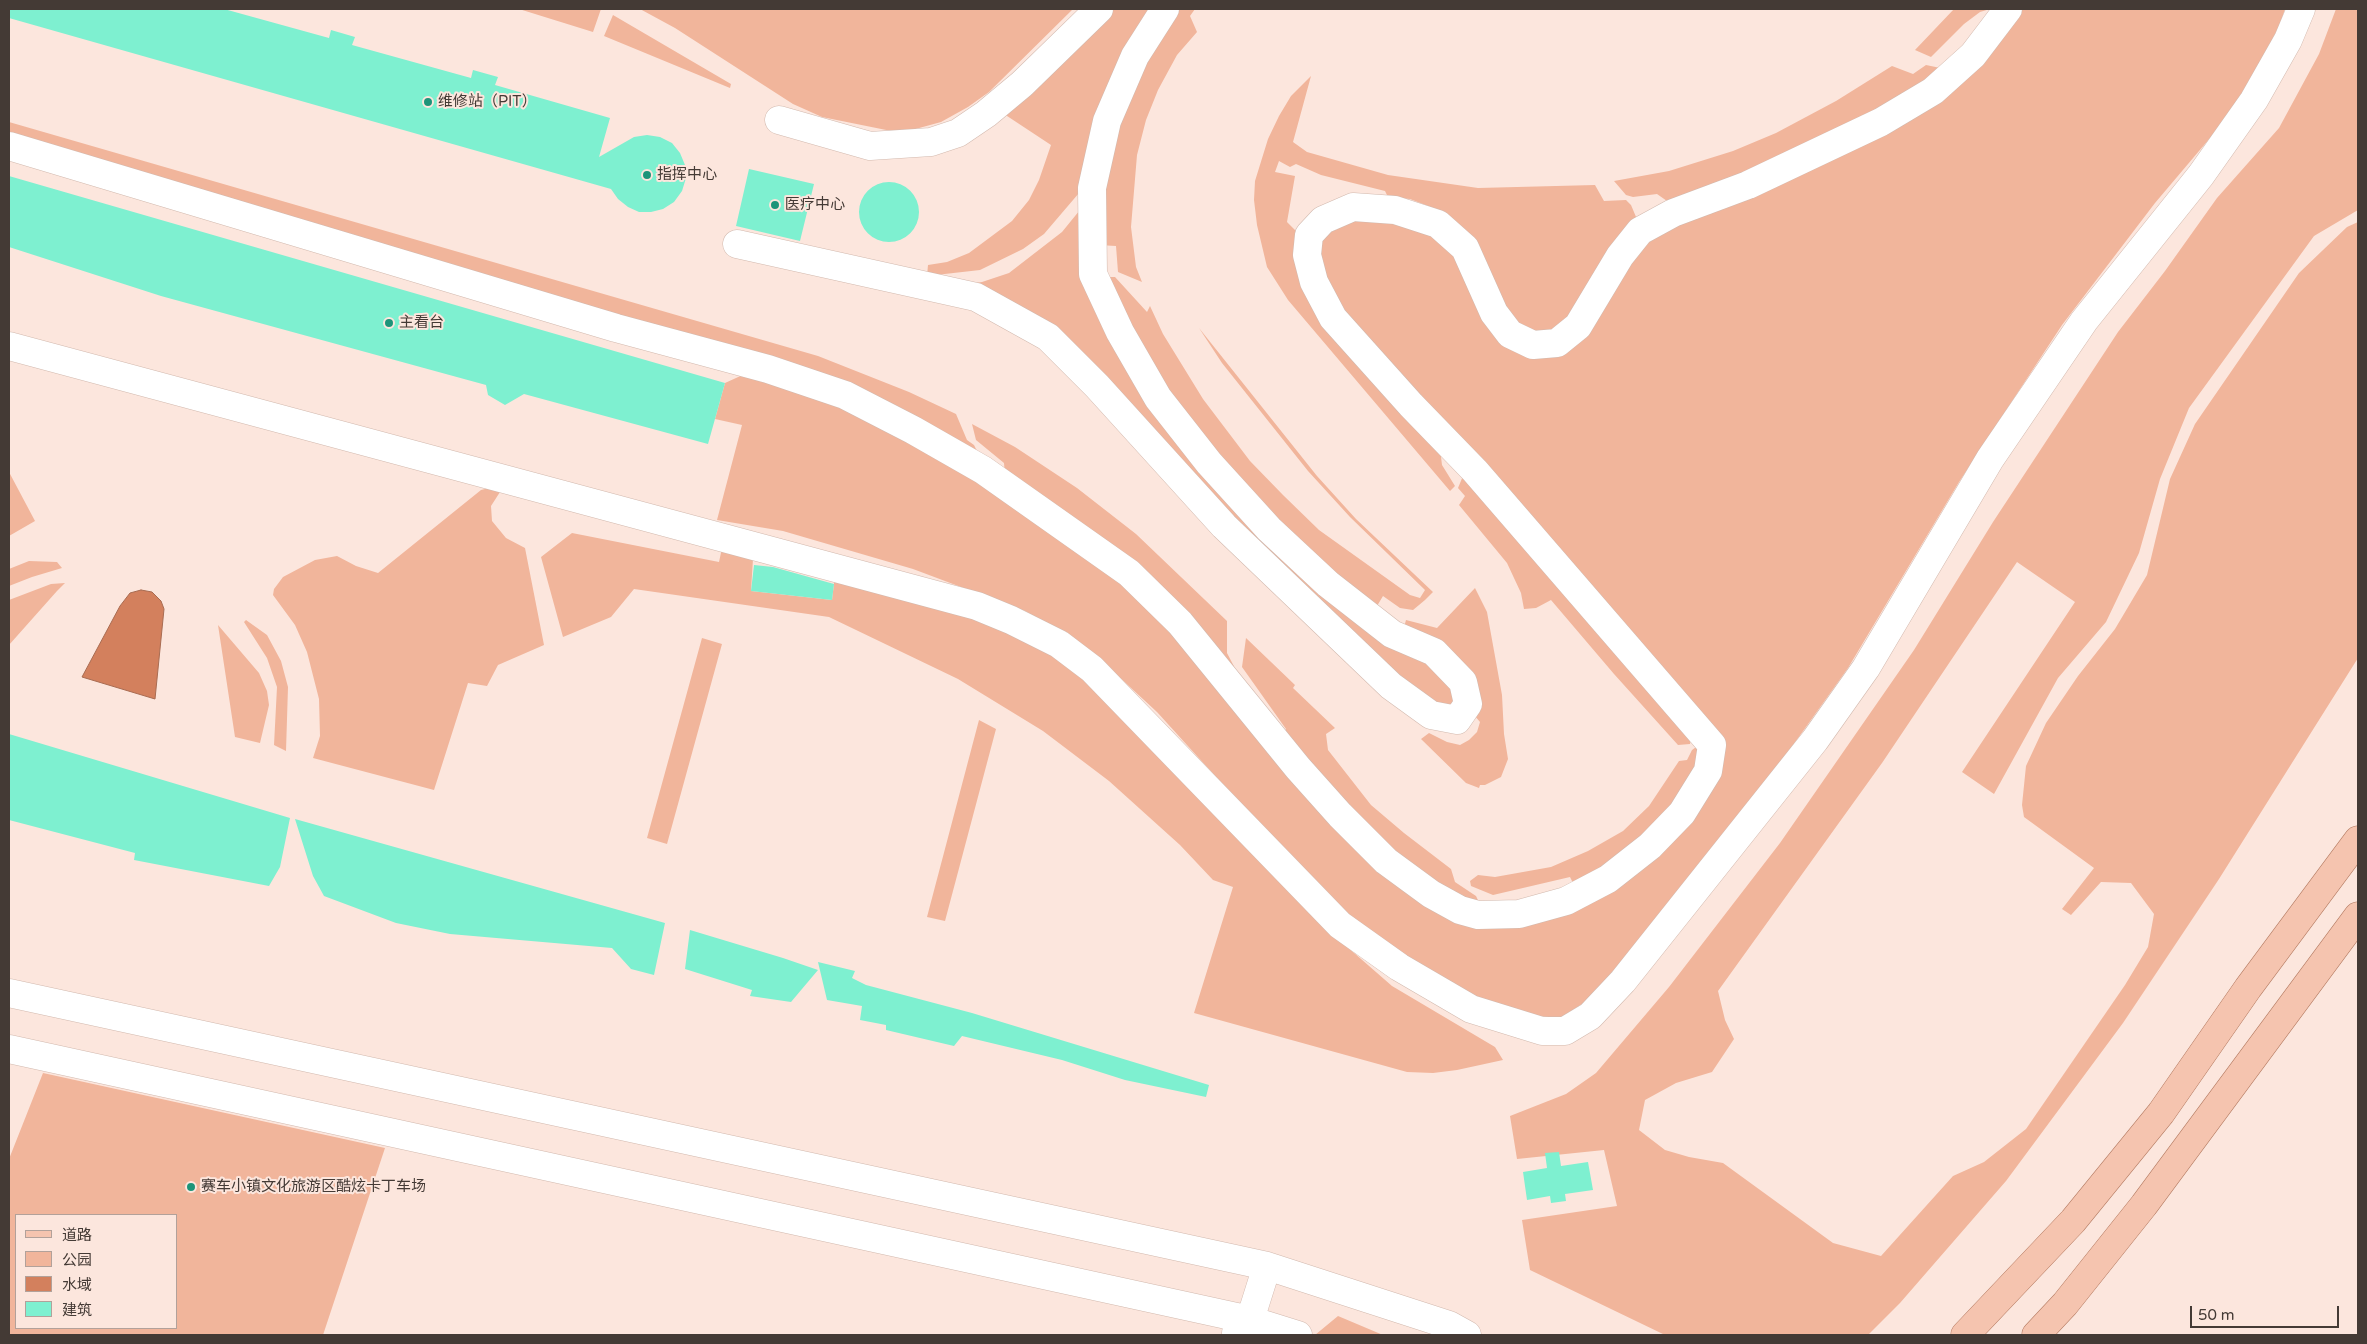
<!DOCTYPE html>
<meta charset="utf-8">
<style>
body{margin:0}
#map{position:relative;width:2367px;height:1344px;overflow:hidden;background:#fce6dd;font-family:"Varela Round","Noto Sans SC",sans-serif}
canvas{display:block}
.frame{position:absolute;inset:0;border:10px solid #443a35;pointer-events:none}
.legend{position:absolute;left:15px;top:1214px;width:162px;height:115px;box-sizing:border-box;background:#fce6dd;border:1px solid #b2a19a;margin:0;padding:6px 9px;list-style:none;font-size:15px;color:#443a35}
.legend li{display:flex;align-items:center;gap:10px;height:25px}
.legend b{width:25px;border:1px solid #b2a19a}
.scale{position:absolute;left:2190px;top:1306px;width:149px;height:22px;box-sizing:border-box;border:2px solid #443a35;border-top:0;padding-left:6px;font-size:15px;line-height:18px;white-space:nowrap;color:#443a35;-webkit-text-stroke:4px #fce6dd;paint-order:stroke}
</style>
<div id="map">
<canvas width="2367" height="1344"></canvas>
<div class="frame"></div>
<ul class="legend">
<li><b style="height:6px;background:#f5c4af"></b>道路</li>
<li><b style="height:14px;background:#f1b59b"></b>公园</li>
<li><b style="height:14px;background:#d3805d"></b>水域</li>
<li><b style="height:14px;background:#7ef0d0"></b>建筑</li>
</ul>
<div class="scale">50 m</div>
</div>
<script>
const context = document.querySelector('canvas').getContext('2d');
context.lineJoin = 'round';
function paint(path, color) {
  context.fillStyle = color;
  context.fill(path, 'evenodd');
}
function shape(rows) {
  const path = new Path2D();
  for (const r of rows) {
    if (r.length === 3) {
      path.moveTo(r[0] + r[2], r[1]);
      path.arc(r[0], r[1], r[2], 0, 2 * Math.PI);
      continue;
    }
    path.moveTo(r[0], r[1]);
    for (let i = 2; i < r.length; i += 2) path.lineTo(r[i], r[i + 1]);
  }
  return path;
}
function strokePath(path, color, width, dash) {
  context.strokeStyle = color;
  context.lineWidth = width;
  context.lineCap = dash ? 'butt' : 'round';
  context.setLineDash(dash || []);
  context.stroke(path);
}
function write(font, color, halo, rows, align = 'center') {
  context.font = font + ' "Varela Round","Noto Sans SC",sans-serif';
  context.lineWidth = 4;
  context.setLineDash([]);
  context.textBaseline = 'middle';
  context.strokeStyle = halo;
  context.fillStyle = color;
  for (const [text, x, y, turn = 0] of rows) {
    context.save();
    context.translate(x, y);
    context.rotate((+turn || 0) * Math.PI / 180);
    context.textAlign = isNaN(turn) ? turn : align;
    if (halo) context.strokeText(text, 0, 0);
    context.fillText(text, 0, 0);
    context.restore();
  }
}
paint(shape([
 [519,9,601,9,593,32],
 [640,9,1073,9,989,92,968,107,941,122,901,133,822,117,793,104,675,28],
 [1107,9,1158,9,1079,193,1044,234,1023,249,980,270,927,276,928,265,947,262,969,253,1012,221,1029,200,1039,180,1051,145,1001,112],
 [1176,9,1195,9,1190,16,1197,32,1177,55,1158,90,1146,120,1137,155,1131,227,1136,267,1142,282,1118,272,1116,246,1098,245,1098,215,1127,90],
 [1954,9,1990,9,1980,12,1964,24,1931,57,1915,50],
 [2016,9,2285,9,2279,27,2244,92,2221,125,2155,203,2062,325,1959,482,1848,668,1751,804,1658,921,1590,999,1560,1018,1526,1015,1451,987,1358,924,1266,832,1157,712,1104,663,1068,635,1025,611,913,569,783,531,717,520,742,425,715,419,725,383,747,373,814,393,926,449,1081,549,1150,608,1407,891,1540,918,1714,781,1723,763,1724,750,1343,323,1312,242,1358,215,1438,231,1540,351,1641,242,1849,146],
 [2336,9,2358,9,2358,210,2314,236,2189,408,2160,479,2139,553,2106,622,2058,678,1994,794,1962,772,2075,602,2017,562,1882,763,1718,991,1725,1020,1734,1039,1712,1072,1676,1083,1645,1100,1639,1130,1665,1150,1689,1157,1723,1163,1833,1243,1881,1256,1953,1176,1984,1162,2026,1129,2125,985,2148,947,2154,914,2131,883,2101,882,2071,915,2062,909,2094,868,2024,817,2022,805,2026,766,2046,723,2078,676,2115,629,2147,575,2170,479,2195,424,2299,273,2347,227,2358,222,2358,658,2219,879,2123,1023,2006,1181,1900,1303,1868,1335,1665,1335,1530,1270,1522,1220,1617,1206,1604,1150,1517,1159,1510,1116,1566,1094,1596,1073,1669,987,1780,843,1914,650,1993,522,2118,332,2165,271,2217,198,2279,128,2319,54],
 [613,15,731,84,730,88,604,36],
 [1926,65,1950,70,1852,131,1667,201,1657,194,1633,197,1626,195,1614,181,1669,171,1733,151,1776,133,1836,101,1892,66,1913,74],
 [1311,76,1293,142,1307,152,1388,175,1478,188,1595,185,1604,201,1626,200,1631,205,1639,224,1592,289,1553,336,1515,327,1448,217,1428,206,1410,199,1388,197,1385,191,1321,175,1296,164,1290,167,1279,161,1275,172,1295,176,1287,222,1298,233,1294,250,1447,449,1441,457,1442,465,1455,486,1450,491,1288,300,1267,267,1257,225,1254,200,1255,181,1268,139,1279,116,1291,96],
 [9,122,818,356,909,392,956,414,967,440,974,445,977,451,909,421,9,143],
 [1084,205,1085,233,1154,402,1459,693,1450,714,1401,686,1085,367,950,287,982,282,1009,273,1062,232],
 [1104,277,1115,277,1147,312,1150,306,1163,334,1203,399,1250,461,1283,495,1319,530,1410,595,1420,598,1425,590,1350,517,1308,471,1222,363,1199,328,1317,476,1356,519,1433,592,1425,600,1413,610,1400,608,1383,596,1374,611,1305,554,1169,396],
 [972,424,1015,447,1077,488,1136,534,1227,621,1227,653,1239,676,1005,475,1004,463,976,440],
 [9,472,35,521,9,536],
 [1463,476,1692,734,1690,744,1678,745,1614,674,1551,600,1536,608,1524,609,1521,593,1507,563,1459,505,1465,496,1458,488],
 [489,488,500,492,491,506,492,521,506,538,525,548,544,645,498,665,487,686,468,683,434,790,313,758,320,736,319,699,307,652,295,625,273,595,274,589,283,577,315,560,337,556,356,566,378,573,481,490],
 [572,533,719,562,722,548,753,559,751,591,832,600,835,575,908,594,1035,642,1098,690,1314,918,1392,986,1495,1047,1503,1060,1457,1070,1433,1073,1407,1072,1194,1013,1233,887,1213,880,1180,845,1109,781,1043,731,958,679,829,617,634,589,611,617,563,637,541,557],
 [29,561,57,562,62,568,32,577,9,586,9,569],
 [65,583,57,591,9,645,9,600,51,584],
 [1475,588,1487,612,1502,695,1504,734,1508,759,1501,777,1485,785,1480,785,1479,788,1466,783,1421,739,1429,733,1447,742,1460,745,1469,740,1477,732,1480,722,1403,631,1406,620,1437,628],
 [246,620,267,635,281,661,288,687,286,751,274,745,277,687,267,658,244,622],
 [218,625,259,673,267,691,269,705,260,743,235,737],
 [702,638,722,644,667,844,647,838],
 [1246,638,1295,685,1293,688,1335,728,1326,734,1328,750,1371,805,1404,833,1451,869,1455,882,1476,896,1482,909,1419,879,1281,738,1286,729,1242,667],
 [979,720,996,729,945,921,927,917],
 [1699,745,1706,752,1669,822,1575,887,1570,877,1493,895,1471,886,1470,881,1478,875,1495,877,1551,867,1588,851,1623,831,1649,806,1679,761,1687,760,1692,750],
 [43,1073,385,1148,323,1335,9,1335,9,1159],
 [16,1215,176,1215,176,1328,16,1328],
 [1338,1316,1383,1335,1315,1335]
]), '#f1b59b');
const water = shape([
 [141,590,152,592,161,601,164,609,155,699,82,677,120,606,130,593,141,590]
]);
paint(water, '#d3805d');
strokePath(water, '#a86b51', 1);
paint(shape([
 [9,9,224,9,329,38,331,30,355,37,352,45,471,78,473,70,498,77,495,85,610,118,599,157,634,137,647,135,660,137,672,143,680,153,685,165,686,178,682,191,674,202,663,209,651,212,639,212,628,207,618,199,611,189,9,18],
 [749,169,814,184,800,241,736,226],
 [9,176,725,383,708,444,524,394,505,405,488,395,486,385,161,296,9,247],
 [889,212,30],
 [754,565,773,567,834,584,832,600,751,591],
 [9,734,290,818,280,867,269,886,134,860,135,853,9,820],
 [295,819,665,923,654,975,631,969,612,948,450,934,396,923,324,896,313,876],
 [690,930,783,958,818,970,791,1002,750,996,752,990,685,969],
 [818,962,855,971,852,978,866,985,972,1013,1209,1085,1206,1097,1125,1080,1062,1060,962,1036,954,1046,886,1030,886,1025,860,1020,862,1006,827,1000],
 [1559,1152,1561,1166,1588,1162,1593,1190,1565,1194,1566,1201,1551,1203,1550,1196,1527,1200,1523,1172,1547,1168,1545,1153]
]), '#7ef0d0');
const minor = shape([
 [779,120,870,146,931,142,958,133,986,114,1022,84,1099,9],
 [9,146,616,328,768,369,845,395,913,430,983,470,1129,573,1180,623,1298,768,1340,815,1386,861,1431,894,1460,910,1478,915,1519,914,1566,901,1608,879,1650,846,1682,813,1708,771,1712,745,1475,471,1411,405,1333,318,1314,282,1307,255,1309,235,1323,220,1353,207,1395,210,1438,224,1465,248,1494,313,1510,334,1533,345,1557,343,1578,326,1620,256,1640,231,1673,213,1748,185,1881,122,1933,91,1973,55,2008,9],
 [737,244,976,297,1048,337,1097,386,1224,526,1391,686,1431,715,1457,720,1468,704,1463,682,1434,652,1392,634,1328,584,1269,529,1209,463,1158,398,1120,332,1093,274,1092,188,1107,121,1135,56,1165,9],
 [9,346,977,606,1011,620,1059,644,1092,669,1340,925,1399,967,1471,1009,1542,1031,1565,1031,1590,1016,1623,981,1815,740,1866,668,1990,459,2084,321,2201,175,2254,100,2288,40,2301,9],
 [9,993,1267,1266,1449,1325,1467,1335],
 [9,1049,1250,1320,1298,1335],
 [1236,1333,1250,1320,1267,1266]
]);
const major = shape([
 [1965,1335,2073,1221,2161,1113,2248,988,2358,840],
 [2036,1335,2065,1304,2144,1205,2358,916]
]);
strokePath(minor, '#d2b9ae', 29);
strokePath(major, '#b37a61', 29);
strokePath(minor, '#fff', 28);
strokePath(major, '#f5c4af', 28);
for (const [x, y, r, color] of [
 [428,102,5,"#1d9479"],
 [647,175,5,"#1d9479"],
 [775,205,5,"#1d9479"],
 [389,323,5,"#1d9479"],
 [191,1187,5,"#1d9479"]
]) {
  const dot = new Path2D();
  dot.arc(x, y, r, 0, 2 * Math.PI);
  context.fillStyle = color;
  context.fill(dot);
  strokePath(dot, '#fce6dd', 2);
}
write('15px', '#443a35', '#fce6dd', [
 ["维修站（PIT）",438,102],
 ["指挥中心",657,175],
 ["医疗中心",785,205],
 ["主看台",399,323],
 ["赛车小镇文化旅游区酷炫卡丁车场",201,1187]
], 'left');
</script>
